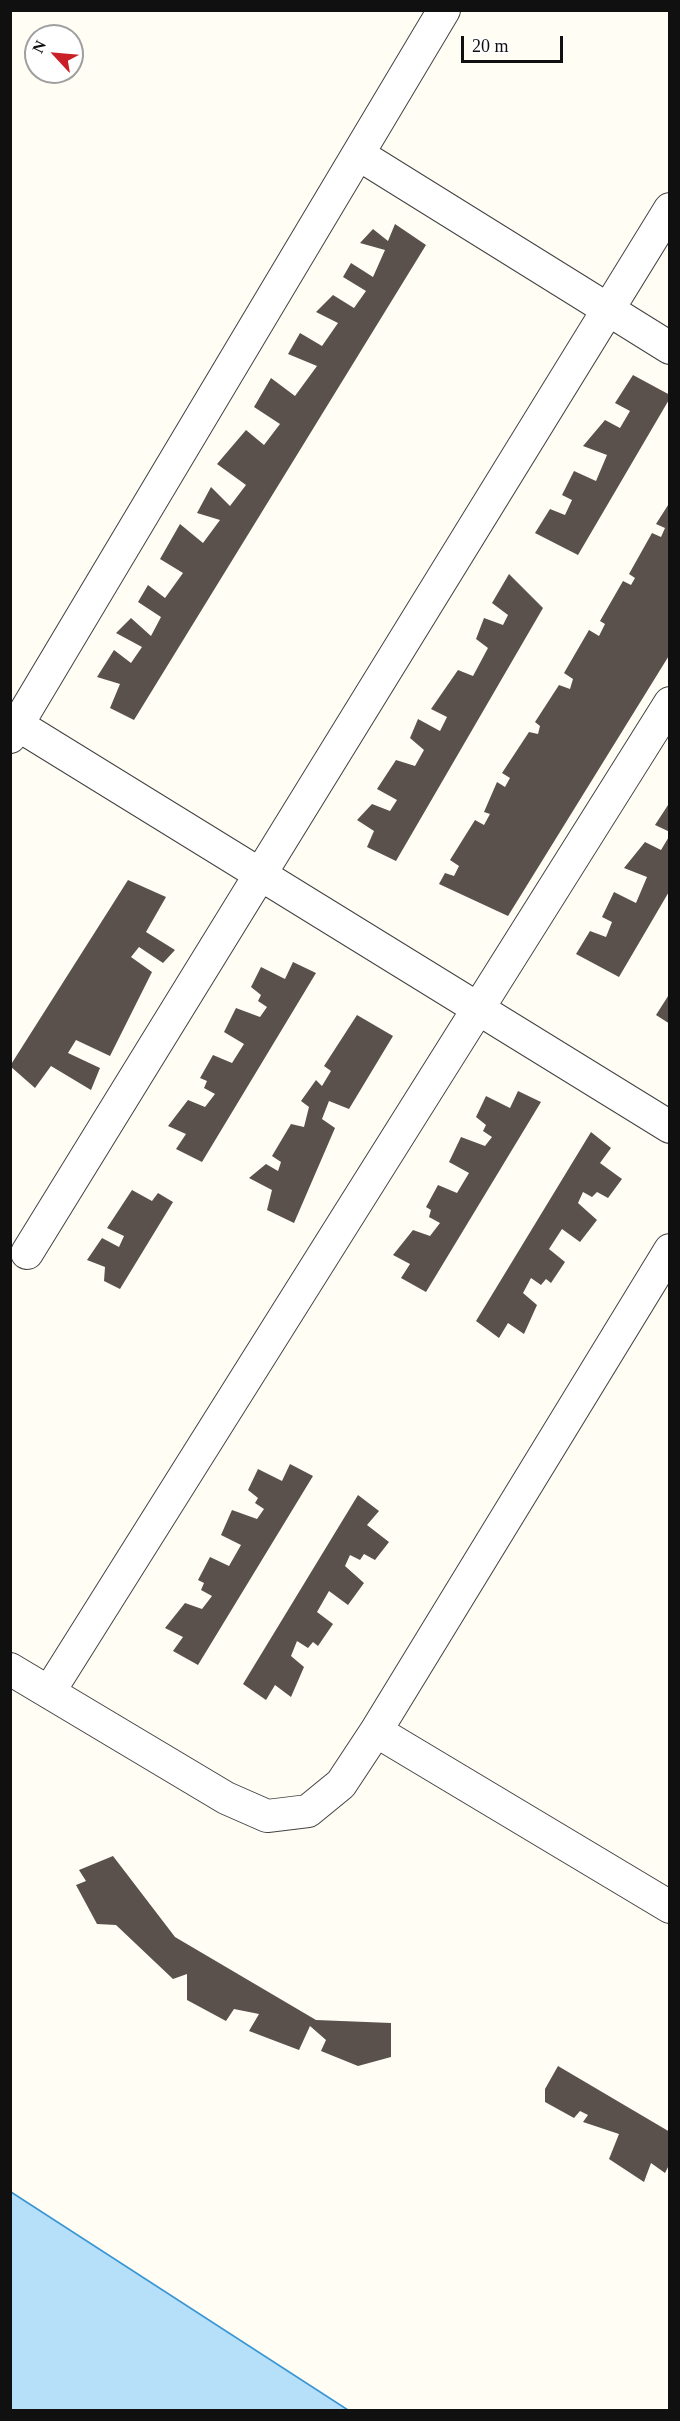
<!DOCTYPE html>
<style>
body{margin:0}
#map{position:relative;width:680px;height:2421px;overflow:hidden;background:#fffdf4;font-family:"Times New Roman",serif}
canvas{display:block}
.frame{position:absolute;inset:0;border:12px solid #101010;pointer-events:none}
.north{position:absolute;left:24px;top:24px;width:60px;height:60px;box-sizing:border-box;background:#fff;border:2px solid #9f9f9f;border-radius:50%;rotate:296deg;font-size:16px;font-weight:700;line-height:24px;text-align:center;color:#101010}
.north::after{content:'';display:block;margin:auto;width:21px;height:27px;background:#c92027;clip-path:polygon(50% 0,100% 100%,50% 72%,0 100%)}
.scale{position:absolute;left:461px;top:36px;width:102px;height:27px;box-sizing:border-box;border:3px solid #101010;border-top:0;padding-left:8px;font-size:18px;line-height:21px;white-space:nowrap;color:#101010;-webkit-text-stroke:4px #fff;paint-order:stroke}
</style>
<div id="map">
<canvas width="680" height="2421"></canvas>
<div class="frame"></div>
<div class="north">N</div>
<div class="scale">20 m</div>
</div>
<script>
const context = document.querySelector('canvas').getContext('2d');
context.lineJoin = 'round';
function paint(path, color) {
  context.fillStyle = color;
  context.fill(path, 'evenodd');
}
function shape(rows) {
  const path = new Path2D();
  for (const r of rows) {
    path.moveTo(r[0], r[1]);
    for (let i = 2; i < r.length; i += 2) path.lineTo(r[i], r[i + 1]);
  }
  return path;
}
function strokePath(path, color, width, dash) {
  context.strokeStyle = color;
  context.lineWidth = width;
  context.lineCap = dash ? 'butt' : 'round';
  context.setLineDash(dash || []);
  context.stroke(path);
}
const water = shape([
 [11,2192,348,2410,11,2410,11,2192]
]);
paint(water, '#b6e0f9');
strokePath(water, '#3996d4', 1.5);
paint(shape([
 [395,224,426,245,134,720,110,708,120,684,97,677,114,650,131,663,142,647,116,633,131,618,151,636,161,617,138,602,148,585,165,598,183,573,160,559,180,524,203,543,220,520,197,513,211,487,230,506,246,485,217,464,246,430,264,445,280,424,254,407,271,378,295,396,317,366,288,354,300,333,322,346,338,323,316,312,333,295,354,308,366,291,343,277,351,263,373,277,385,250,360,243,373,229,388,241],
 [633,375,670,395,670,398,578,555,535,533,550,509,565,515,572,500,562,495,574,471,596,481,607,455,583,446,605,420,620,428,630,411,615,403],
 [670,502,670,654,508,916,439,884,445,873,454,876,459,866,450,860,475,820,484,825,490,814,484,812,497,782,505,787,510,778,502,773,529,732,538,734,540,726,535,722,559,685,570,689,573,679,564,673,589,630,599,636,605,624,600,621,623,581,631,585,635,578,629,574,652,533,661,537,665,528,656,524],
 [509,574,543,608,396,861,367,847,374,831,357,820,372,804,390,811,397,800,377,789,396,760,415,766,424,750,410,738,418,719,440,731,447,717,431,709,458,670,473,676,488,648,476,639,484,618,503,625,508,615,492,603],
 [670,802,670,832,655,825],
 [670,835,670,890,619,977,576,954,590,931,606,937,612,922,602,917,614,892,636,903,647,877,624,868,645,842,661,850],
 [128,880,166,897,146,932,175,950,163,963,139,947,131,957,152,972,110,1056,76,1040,68,1053,100,1068,91,1090,51,1066,35,1088,10,1066],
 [293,962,316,973,202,1162,176,1149,186,1134,168,1126,188,1100,205,1107,215,1094,204,1088,207,1081,200,1078,213,1055,232,1063,244,1044,224,1032,236,1008,260,1017,267,1007,258,1001,261,995,251,987,261,967,285,979],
 [670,993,670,1024,656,1015],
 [357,1015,393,1036,349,1109,329,1101,322,1119,335,1128,294,1223,267,1210,272,1190,249,1178,266,1164,278,1171,281,1162,272,1156,291,1124,304,1127,309,1107,301,1101,316,1080,322,1086,331,1071,324,1066],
 [518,1091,541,1102,426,1292,401,1278,410,1264,393,1255,413,1230,430,1236,440,1223,429,1217,431,1210,426,1207,438,1185,457,1193,469,1173,449,1162,461,1137,485,1146,492,1137,483,1131,486,1125,476,1117,486,1096,510,1108],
 [591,1132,611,1148,600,1163,622,1179,608,1198,597,1192,592,1197,583,1192,578,1203,597,1220,580,1242,562,1229,549,1249,565,1262,551,1283,546,1279,541,1285,531,1278,523,1293,537,1305,524,1334,508,1323,499,1338,476,1321],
 [132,1190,152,1201,158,1193,173,1202,120,1289,104,1281,105,1267,87,1260,102,1238,119,1247,124,1236,107,1228],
 [290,1464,313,1476,198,1665,173,1651,183,1637,165,1628,185,1603,202,1609,212,1596,201,1590,204,1583,198,1580,210,1557,229,1566,241,1545,221,1535,232,1510,257,1519,264,1509,255,1503,258,1498,248,1490,258,1469,282,1481],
 [358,1495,379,1511,367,1525,389,1542,375,1560,364,1554,360,1560,350,1555,345,1566,364,1583,348,1605,329,1591,317,1612,333,1624,318,1646,313,1642,308,1648,297,1641,291,1656,304,1667,291,1697,275,1685,266,1700,243,1684],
 [113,1856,175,1937,316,2020,391,2023,391,2057,358,2066,321,2051,326,2040,310,2026,299,2050,249,2031,259,2014,234,2009,226,2021,187,2000,187,1974,173,1979,116,1925,97,1924,76,1885,86,1881,79,1870],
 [558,2066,670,2132,670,2163,665,2173,651,2163,644,2182,609,2159,619,2134,583,2122,588,2115,580,2111,574,2118,545,2102,545,2089]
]), '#5a514c');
const street = shape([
 [358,154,670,348],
 [18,725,670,1127],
 [10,737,444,10],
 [27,1253,670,209],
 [10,1669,226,1798,267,1816,308,1811,341,1784,376,1731,670,1250],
 [49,1692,670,703],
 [376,1731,670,1907]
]);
strokePath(street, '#434343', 34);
strokePath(street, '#fff', 32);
</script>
